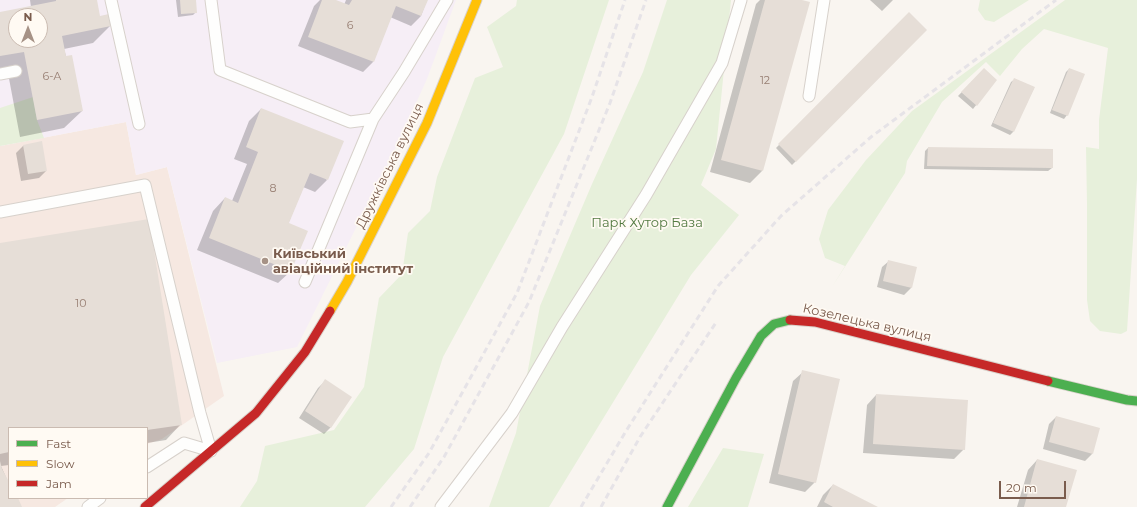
<!DOCTYPE html>
<meta charset="utf-8">
<style>
body{margin:0}
#map{position:relative;width:1137px;height:507px;overflow:hidden;background:#f9f5f0;font-family:Montserrat,sans-serif}
canvas{display:block}
.legend{position:absolute;left:8px;top:427px;width:140px;height:72px;box-sizing:border-box;background:#fffaf3;border:1px solid #cabbb1;margin:0;padding:5px 7px;list-style:none;font-size:12px;color:#7a5c4d}
.legend li{display:flex;align-items:center;gap:8px;height:20px}
.legend b{width:20px;border:1px solid #cabbb1}
.north{position:absolute;left:8px;top:8px;width:40px;height:40px;box-sizing:border-box;background:#fffaf3;border:1px solid #cabbb1;border-radius:50%;rotate:0deg;font-size:11px;font-weight:700;line-height:16px;text-align:center;color:#7a5c4d}
.north::after{content:'';display:block;margin:auto;width:14px;height:18px;background:#a69286;clip-path:polygon(50% 0,100% 100%,50% 72%,0 100%)}
.scale{position:absolute;left:999px;top:481px;width:67px;height:18px;box-sizing:border-box;border:2px solid #7a5c4d;border-top:0;padding-left:5px;font-size:12px;line-height:14px;white-space:nowrap;color:#7a5c4d;-webkit-text-stroke:3px #fffaf3;paint-order:stroke}
</style>
<div id="map">
<canvas width="1137" height="507"></canvas>
<ul class="legend">
<li><b style="height:5px;background:#4caf50"></b>Fast</li>
<li><b style="height:5px;background:#ffc107"></b>Slow</li>
<li><b style="height:5px;background:#c62828"></b>Jam</li>
</ul>
<div class="north">N</div>
<div class="scale">20 m</div>
</div>
<script>
const context = document.querySelector('canvas').getContext('2d');
context.lineJoin = 'round';
function paint(path, color) {
  context.fillStyle = color;
  context.fill(path, 'evenodd');
}
function shape(rows) {
  const path = new Path2D();
  for (const r of rows) {
    path.moveTo(r[0], r[1]);
    for (let i = 2; i < r.length; i += 2) path.lineTo(r[i], r[i + 1]);
  }
  return path;
}
function strokePath(path, color, width, dash) {
  context.strokeStyle = color;
  context.lineWidth = width;
  context.lineCap = dash ? 'butt' : 'round';
  context.setLineDash(dash || []);
  context.stroke(path);
}
function write(font, color, halo, rows, align = 'center') {
  context.font = font + ' Montserrat,sans-serif';
  context.lineWidth = 3.5;
  context.setLineDash([]);
  context.textBaseline = 'middle';
  context.strokeStyle = halo;
  context.fillStyle = color;
  for (const [text, x, y, turn = 0] of rows) {
    context.save();
    context.translate(x, y);
    context.rotate((+turn || 0) * Math.PI / 180);
    context.textAlign = isNaN(turn) ? turn : align;
    if (halo) context.strokeText(text, 0, 0);
    context.fillText(text, 0, 0);
    context.restore();
  }
}
paint(shape([
 [126,122,136,175,167,167,224,396,162,439,147,444,147,428,9,428,9,498,68,498,55,507,0,507,0,146]
]), '#f6e8e1');
paint(shape([
 [0,0,456,0,427,79,396,147,297,347,217,363,167,167,136,175,126,122,0,146],
 [16,16,40,16,40,40,16,40]
]), '#f6eef6');
paint(shape([
 [517,0,609,0,564,134,443,357,414,449,365,507,240,507,257,481,265,446,334,430,364,387,379,298,402,274,408,233,430,211,437,177,475,78,503,67,487,27,516,6],
 [667,0,731,0,716,149,701,185,739,215,691,275,549,507,489,507,516,433,540,306,592,184,643,72],
 [980,0,1029,0,994,22,985,20,978,10],
 [1065,0,1137,0,1137,179,1127,331,1121,334,1100,331,1090,321,1087,300,1087,204,1086,147,1099,149,1099,120,1108,48,1044,29,1022,49,1000,76,986,62,942,102,907,161,905,173,832,287,845,266,825,258,819,239,828,210,866,160,912,111],
 [33,97,37,120,44,138,0,146,0,108],
 [723,448,764,454,748,507,688,507]
]), '#e7f0db');
paint(shape([
 [30,0,96,0,99,17,110,26,93,43,64,49,82,111,64,128,20,137,7,68,0,69,0,13,31,7],
 [16,16,40,16,40,40,16,40],
 [176,0,195,0,196,12,193,15,178,17],
 [320,0,333,0,344,5,346,0,427,0,421,16,411,26,390,17,373,62,363,72,298,46,314,6],
 [760,0,798,0,809,3,762,171,750,183,710,172,756,4],
 [870,0,893,0,882,11],
 [909,14,926,30,792,165,776,148],
 [984,69,996,80,973,109,958,96],
 [1069,69,1067,115,1064,119,1050,113,1066,72],
 [1015,79,1034,88,1013,132,1010,135,991,126,1011,82],
 [261,109,327,180,315,192,303,187,288,224,291,271,278,283,197,250,213,211,225,198,232,201,247,164,234,159,249,121],
 [41,143,46,171,39,178,21,181,16,153,23,146],
 [928,148,1052,168,1048,171,924,169,925,151],
 [0,244,181,424,166,440,147,443,147,428,9,428,9,465,1,466,9,484,9,498,16,498,21,507,0,507],
 [889,261,916,268,911,288,904,295,877,287,882,267],
 [803,372,815,482,805,492,769,483,793,381],
 [325,381,331,427,324,434,299,418,318,388],
 [876,395,964,449,954,459,863,453,867,405],
 [1056,417,1099,429,1092,454,1085,461,1043,449,1049,424],
 [1037,460,1065,507,1017,507,1028,470],
 [833,485,876,507,817,507,823,495]
]), '#0003');
paint(shape([
 [56,0,97,0,100,16,109,14,111,26,62,36,66,56,72,55,83,111,37,120,24,52,0,56,0,12,56,1],
 [16,16,40,16,40,40,16,40],
 [180,0,196,0,197,13,181,14],
 [322,0,336,0,349,5,352,0,428,0,421,16,396,6,374,62,308,37],
 [765,0,802,0,810,2,763,171,721,160],
 [909,12,927,30,796,162,778,144],
 [984,68,997,80,977,106,961,92],
 [1069,68,1085,74,1068,116,1052,110],
 [1014,78,1035,87,1014,132,993,123],
 [261,108,344,141,328,180,310,173,289,223,308,231,291,271,209,238,225,197,238,203,258,152,246,147],
 [42,141,47,171,28,174,23,145],
 [928,147,1053,149,1053,168,927,166],
 [149,219,182,425,147,430,147,428,9,428,9,452,0,454,0,243],
 [888,260,917,267,912,288,883,281],
 [802,370,840,379,816,483,778,474],
 [325,379,352,397,331,428,305,411],
 [876,394,968,400,965,450,873,444],
 [1056,416,1100,428,1093,454,1049,442],
 [1037,459,1077,470,1066,507,1024,507],
 [0,461,2,469,9,482,9,498,18,498,22,507,0,507],
 [833,484,878,507,833,507,824,502]
]), '#e6ded7');
const lane = shape([
 [111,0,139,124],
 [211,0,220,70,350,122,373,119],
 [0,74,16,71],
 [809,96,824,0],
 [0,212,145,185,200,413,211,451],
 [305,282,373,119,404,72,447,0],
 [147,467,184,443,211,451],
 [88,507,100,498],
 [441,507,512,413,562,327,646,195,722,63,741,0]
]);
const fast = shape([
 [1048,381,1127,400,1137,401],
 [667,507,736,378,761,336,774,324,790,320]
]);
const slow = shape([
 [330,311,347,282,427,123,477,0]
]);
const jam = shape([
 [790,320,815,322,1048,381],
 [145,507,256,413,305,352,330,311]
]);
strokePath(lane, '#d7d1cb', 13);
strokePath(fast, '#d9d2cb', 11);
strokePath(slow, '#d9d2cb', 11);
strokePath(jam, '#d9d2cb', 11);
strokePath(lane, '#fefefd', 11);
strokePath(fast, '#4caf50', 9);
strokePath(slow, '#ffc107', 9);
strokePath(jam, '#c62828', 9);
strokePath(shape([
 [391,507,429,453,517,293,592,97,625,0],
 [410,507,444,457,529,302,610,103,646,0],
 [581,507,626,431,718,286,781,216,871,137,1056,0],
 [601,507,640,437,717,321]
]), '#e6e3e7', 3, [6, 4]);
for (const [x, y, r, color] of [
 [265,261,4,"#a69286"]
]) {
  const dot = new Path2D();
  dot.arc(x, y, r, 0, 2 * Math.PI);
  context.fillStyle = color;
  context.fill(dot);
  strokePath(dot, '#fffaf3', 1.5);
}
write('11px', '#977e72', null, [
 ["6",350,26],
 ["6-А",52,77],
 ["12",765,81],
 ["8",273,189],
 ["10",81,304]
]);
write('13px', '#7a5c4d', '#fffaf3', [
 ["Дружківська вулиця",390,166,-64],
 ["Козелецька вулиця",867,323,13]
]);
write('13px', '#537a41', '#fffaf3', [
 ["Парк Хутор База",647,223]
]);
write('bold 13px', '#7a5c4d', '#fffaf3', [
 ["Київський",273,254],
 ["авіаційний інститут",273,269]
], 'left');
</script>
